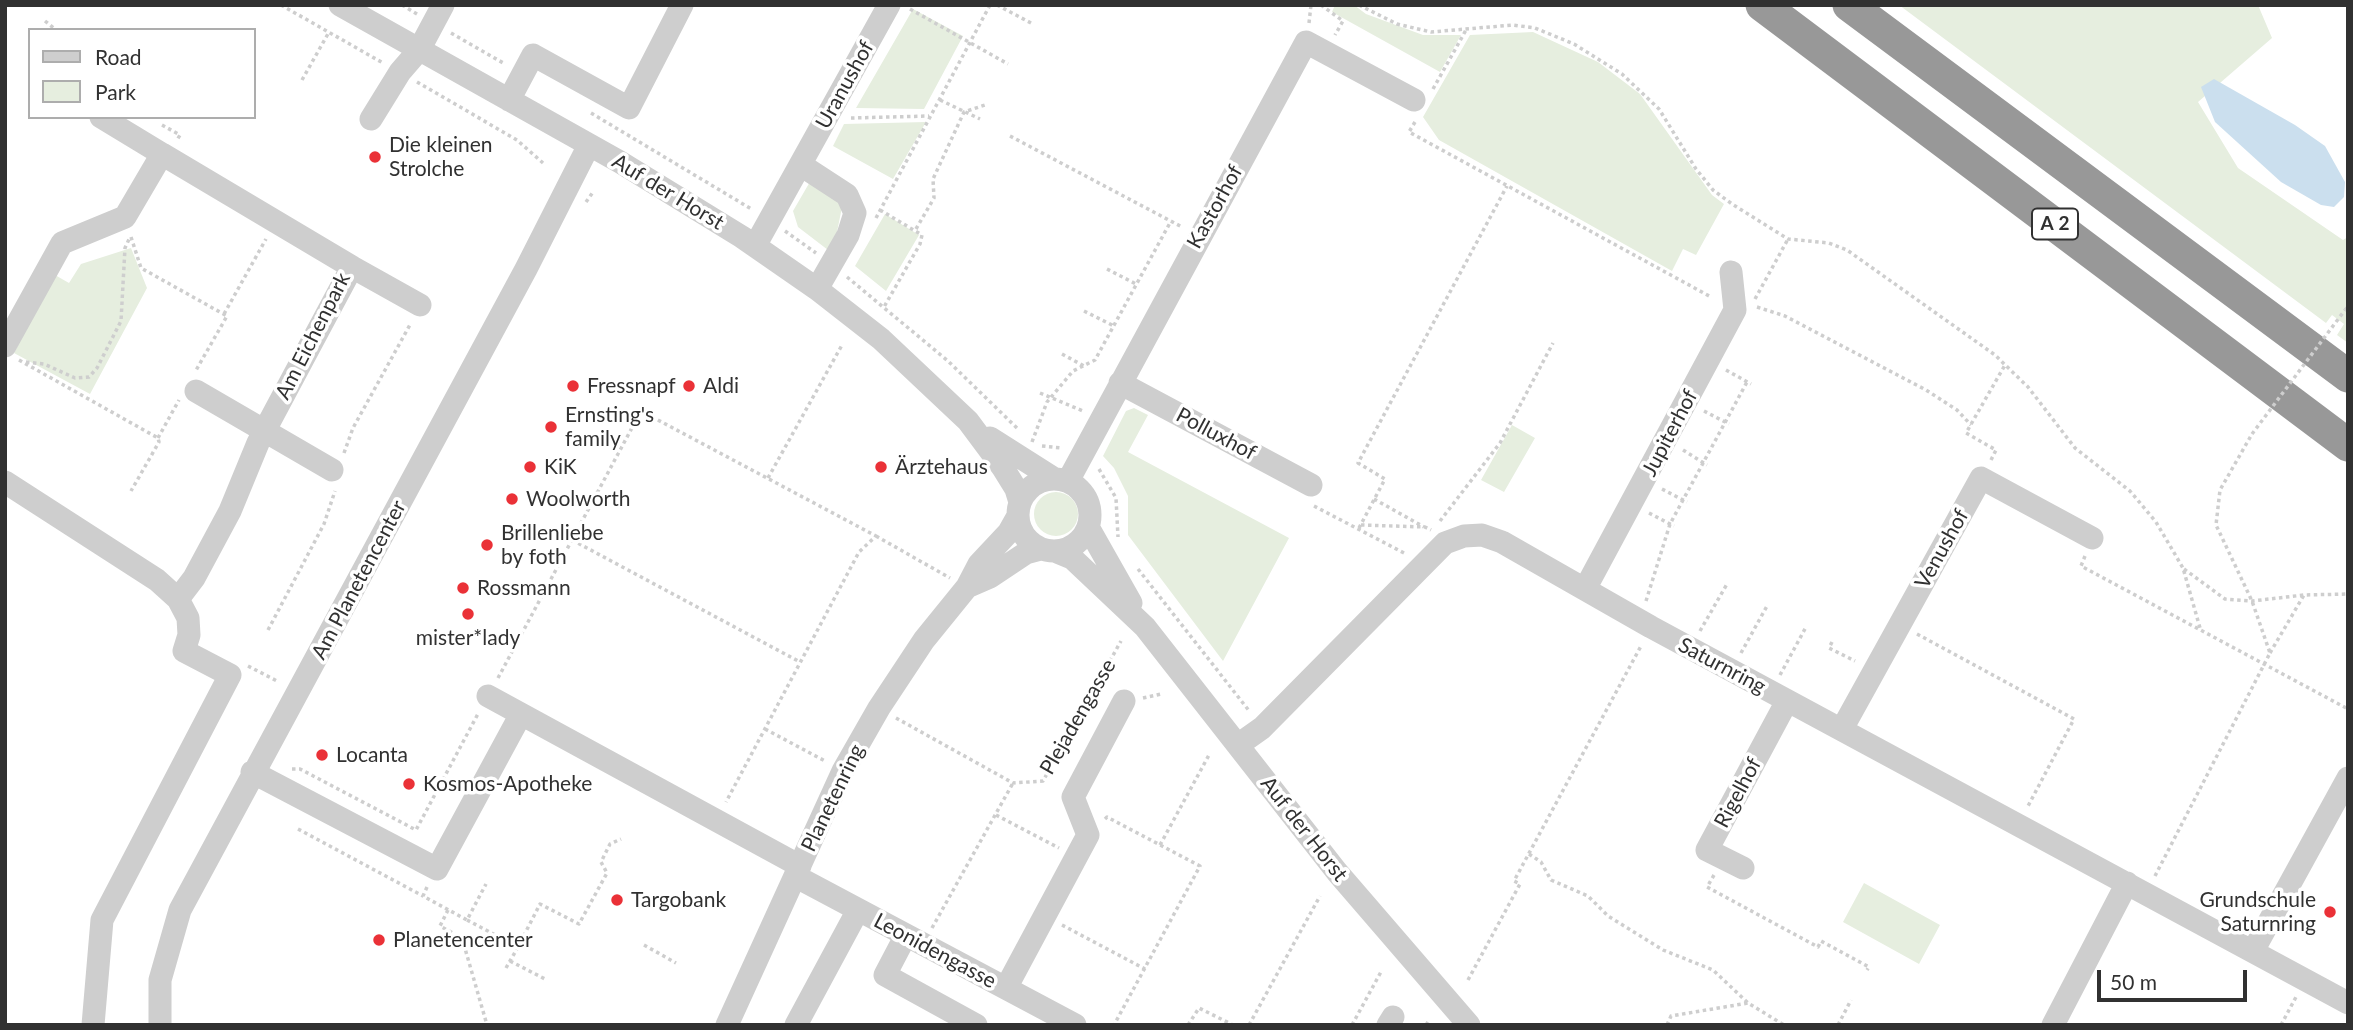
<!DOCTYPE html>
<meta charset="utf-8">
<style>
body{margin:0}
#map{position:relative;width:2353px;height:1030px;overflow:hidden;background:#fff;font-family:Lato,sans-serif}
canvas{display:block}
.frame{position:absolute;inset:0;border:7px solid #313131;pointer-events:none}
.legend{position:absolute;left:28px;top:28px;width:228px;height:91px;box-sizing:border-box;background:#fff;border:2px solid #adadad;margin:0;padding:9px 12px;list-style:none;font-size:21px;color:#313131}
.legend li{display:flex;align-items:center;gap:14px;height:35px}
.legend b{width:35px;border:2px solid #adadad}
.scale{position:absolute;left:2097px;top:970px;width:150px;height:32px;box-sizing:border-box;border:4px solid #313131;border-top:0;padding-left:9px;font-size:21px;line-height:24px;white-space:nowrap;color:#313131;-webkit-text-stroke:5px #fff;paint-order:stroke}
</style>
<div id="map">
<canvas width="2353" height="1030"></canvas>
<div class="frame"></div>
<ul class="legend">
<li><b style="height:9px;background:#cecece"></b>Road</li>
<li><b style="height:19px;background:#e6eedf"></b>Park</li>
</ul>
<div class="scale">50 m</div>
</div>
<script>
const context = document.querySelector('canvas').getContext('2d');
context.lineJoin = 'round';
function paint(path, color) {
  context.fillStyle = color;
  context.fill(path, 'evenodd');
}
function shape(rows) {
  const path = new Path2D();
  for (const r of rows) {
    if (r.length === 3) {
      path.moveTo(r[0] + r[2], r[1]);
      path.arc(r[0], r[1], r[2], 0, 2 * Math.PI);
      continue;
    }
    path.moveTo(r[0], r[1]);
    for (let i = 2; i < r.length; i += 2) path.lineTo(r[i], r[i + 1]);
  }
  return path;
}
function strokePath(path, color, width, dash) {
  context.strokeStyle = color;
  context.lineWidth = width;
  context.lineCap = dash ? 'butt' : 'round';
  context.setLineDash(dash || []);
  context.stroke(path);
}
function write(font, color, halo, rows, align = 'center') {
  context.font = font + ' Lato,sans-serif';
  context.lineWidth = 7;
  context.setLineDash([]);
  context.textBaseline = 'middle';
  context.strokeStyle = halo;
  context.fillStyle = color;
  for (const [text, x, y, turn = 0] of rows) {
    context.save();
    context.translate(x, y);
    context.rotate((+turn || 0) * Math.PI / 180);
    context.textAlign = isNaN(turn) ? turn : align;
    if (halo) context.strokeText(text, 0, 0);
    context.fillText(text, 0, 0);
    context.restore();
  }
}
paint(shape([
 [1335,5,1354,5,1366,14,1423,35,1461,35,1440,72,1332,12],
 [1899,5,2258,5,2272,38,2198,102,2238,168,2343,240,2348,237,2348,343,2337,335,2344,324,2332,315,2326,323],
 [913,9,963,36,924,109,856,108],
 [1533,32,1598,62,1640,94,1712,195,1724,204,1696,255,1683,249,1672,271,1439,140,1423,117,1470,35],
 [926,122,893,179,833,146,844,124],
 [811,180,838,196,842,207,837,232,828,250,798,227,793,211],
 [885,214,919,235,886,291,855,266],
 [131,248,147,288,90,394,14,353,55,275,69,283,81,264],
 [1134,408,1148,415,1128,452,1289,538,1223,661,1128,535,1128,496,1114,468,1103,456,1126,411],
 [1512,425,1535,438,1504,492,1481,480],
 [1056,514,22],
 [1864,883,1940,925,1919,964,1843,922]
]), '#e6eedf');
paint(shape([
 [2214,79,2295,125,2325,146,2345,182,2344,197,2334,207,2321,205,2281,182,2215,122,2201,87]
]), '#cbdfee');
strokePath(shape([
 [281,5,383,63],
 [402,5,417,14],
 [997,5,1031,23],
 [1321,5,1343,21,1335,35],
 [1359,5,1397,24,1431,32,1513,25,1535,28,1574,44,1622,74,1659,109,1696,169,1713,190,1732,204,1788,239,1829,243,1847,250,1995,355,2028,387,2075,448,2130,491,2156,522,2183,568,2200,628],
 [910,9,1008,64],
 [45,21,56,30],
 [1309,23,1311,5],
 [451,33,505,64],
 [302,80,329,32],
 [417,82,517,140,543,163],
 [1433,89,1466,30],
 [940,100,980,119],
 [591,113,753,210],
 [851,118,929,116],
 [1415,122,1409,132,1711,297],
 [162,125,180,135,177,140],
 [1010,136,1182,227],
 [586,202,593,192],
 [880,210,922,235,920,244,884,307],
 [876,218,990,5],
 [916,229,934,198,933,179,964,112,988,104],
 [785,231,816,253],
 [131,237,141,268,227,316,195,372],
 [1107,269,1136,284],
 [847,277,948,361,1019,430],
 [1755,299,1788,239],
 [1757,307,1785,316,1926,390,1957,410,1971,425],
 [2345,310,2348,307],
 [1084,311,1114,326],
 [224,314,266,239],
 [1062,354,1084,366],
 [19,360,158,438,159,442,131,491],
 [26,362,44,364,75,378,89,377,97,368,121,321,125,248,130,237],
 [1726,370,1751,384],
 [1040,393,1083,411],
 [1704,411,1729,424],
 [158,438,179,400],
 [1032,442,1047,402,1073,371,1095,360,1171,221],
 [1042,446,1062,448],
 [1683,450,1707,465],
 [344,453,353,428,411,323],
 [1991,460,1996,450,1966,433,2005,365],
 [1099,469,1116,498,1118,537],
 [768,478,842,345],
 [1662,489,1687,502],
 [1374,499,1424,527],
 [1314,506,1406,554],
 [1649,513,1674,526],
 [1440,521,1500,443,1553,343],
 [1361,525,1425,527,1431,530],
 [1359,528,1385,479,1358,463,1507,186],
 [876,536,950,578],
 [572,540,800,662],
 [2085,556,2081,566,2348,709],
 [1138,569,1250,712],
 [2184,569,2225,599,2252,601,2304,595],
 [1646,601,1670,524,1747,382],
 [268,630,324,524,335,491],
 [1700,631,1727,584],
 [1917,634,2074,719,2027,808],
 [1832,642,1829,648,1855,661],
 [1741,653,1767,606],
 [2270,653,2304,595,2348,594],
 [248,666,279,682],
 [1780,675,1806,627],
 [498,678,641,411,876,536,859,552,726,802],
 [1143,698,1161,694],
 [896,718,1013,783,1043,781,1121,641],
 [765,729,825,761],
 [292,769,300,769,416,830,479,712],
 [996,815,1059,848],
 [1105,819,1107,817,1200,866,1114,1025],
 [298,829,423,896],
 [1160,845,1209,755],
 [1529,854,1541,862,1551,880,1588,896,1608,916,1663,950,1713,970,1748,1003,1784,1025],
 [1714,875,1707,887,1818,947,1821,941,1869,967,1867,970],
 [2155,876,2270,653,2252,601,2216,525,2220,490,2252,434],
 [427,887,423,896,467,920,486,884],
 [448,910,440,926,462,938,487,1025],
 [467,920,518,947,540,904,579,924,607,873,601,862,610,844,621,839],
 [1062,925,1145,969],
 [932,928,1013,783],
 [644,945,676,963],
 [510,961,545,979],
 [506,968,518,947],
 [1468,980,1520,884,1514,881,1641,646],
 [1188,1025,1199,1008,1233,1025],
 [1249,1025,1320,896],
 [1352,1025,1382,970],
 [1426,1025,1428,1022],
 [1667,1025,1671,1016,1748,1003],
 [1838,1025,1851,1000],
 [2281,1025,2296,997]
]), '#cecece', 3.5, [3.5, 3.5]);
strokePath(shape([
 [340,5,620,162,742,237,817,289,881,339,968,421,1003,468,1016,489,1020,502],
 [509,100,533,55,629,108,682,5],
 [101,117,162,154],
 [371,119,400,72,419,50,443,5],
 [801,165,847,195,855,213,848,235,817,289],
 [755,246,889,5],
 [352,267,420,305],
 [5,346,62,243,125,217,162,154,352,267,258,443,230,511,194,578,178,599],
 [1120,383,1311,485],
 [196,391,332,470],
 [990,438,1053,478],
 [1054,515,36],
 [1068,481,1306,42,1414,100],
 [5,482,157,580,178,599,188,618,189,635,184,651,230,675,102,920,93,1025],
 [1088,527,1131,603],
 [1055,551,1072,558,1145,627,1337,872,1469,1025],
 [967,587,990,577,1026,553,1041,549],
 [1585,589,1735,310,1731,272],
 [488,696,800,866],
 [1842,729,1981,478,2092,538],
 [1238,745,1262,728,1445,543,1464,536,1482,535,1502,542,1651,627,2348,1003],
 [252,772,437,869,521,714],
 [1743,868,1707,850,1787,701],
 [795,876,1075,1025],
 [906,935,885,975,976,1025],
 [2253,951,2348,778],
 [1006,988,1088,835,1073,797,1124,701],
 [160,1025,160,980,180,910,526,269,589,145],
 [727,1025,843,771,879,708,924,640,967,587,979,564,1009,532,1018,516],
 [796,1025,858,910],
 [1388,1025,1393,1017],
 [2053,1025,2127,883]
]), '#cecece', 23);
strokePath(shape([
 [1762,5,2348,445],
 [1849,5,2348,376]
]), '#989898', 33);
strokePath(shape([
 [2252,434,2345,310]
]), '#cecece', 3.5, [3.5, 3.5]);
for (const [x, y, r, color] of [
 [375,157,7,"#ea3137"],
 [573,386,7,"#ea3137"],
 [689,386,7,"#ea3137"],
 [551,427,7,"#ea3137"],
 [530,467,7,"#ea3137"],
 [881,467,7,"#ea3137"],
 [512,499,7,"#ea3137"],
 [487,545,7,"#ea3137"],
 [463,588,7,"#ea3137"],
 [468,614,7,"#ea3137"],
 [322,755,7,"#ea3137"],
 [409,784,7,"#ea3137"],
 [617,900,7,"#ea3137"],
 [2330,912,7,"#ea3137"],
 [379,940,7,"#ea3137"]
]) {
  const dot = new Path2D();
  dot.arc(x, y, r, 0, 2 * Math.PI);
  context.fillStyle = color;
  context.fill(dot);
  strokePath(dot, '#fff', 2.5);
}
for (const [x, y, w] of [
 [2055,224,46]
]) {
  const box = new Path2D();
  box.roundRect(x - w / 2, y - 15.5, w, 31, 5);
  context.fillStyle = '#fff';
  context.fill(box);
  strokePath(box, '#313131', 2);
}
write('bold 19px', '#313131', null, [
 ["A 2",2055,224]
]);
write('21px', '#313131', '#fff', [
 ["Uranushof",845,85,-61],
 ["Auf der Horst",668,192,31],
 ["Kastorhof",1215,207,-61],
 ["Am Eichenpark",313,336,-63],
 ["Jupiterhof",1670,433,-62],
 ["Polluxhof",1216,434,28],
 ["Venushof",1942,549,-61],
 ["Am Planetencenter",359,580,-62],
 ["Saturnring",1722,666,28],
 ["Plejadengasse",1078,717,-60],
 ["Rigelhof",1738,793,-62],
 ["Planetenring",833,798,-64],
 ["Auf der Horst",1304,829,52],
 ["Leonidengasse",935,951,28]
]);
write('21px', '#313131', '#fff', [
 ["Die kleinen",389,145],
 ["Strolche",389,169],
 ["Fressnapf",587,386],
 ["Aldi",703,386],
 ["Ernsting's",565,415],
 ["family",565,439],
 ["KiK",544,467],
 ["Ärztehaus",895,467],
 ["Woolworth",526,499],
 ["Brillenliebe",501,533],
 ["by foth",501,557],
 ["Rossmann",477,588],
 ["mister*lady",468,638,"center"],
 ["Locanta",336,755],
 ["Kosmos-Apotheke",423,784],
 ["Targobank",631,900],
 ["Grundschule",2316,900,"right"],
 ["Saturnring",2316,924,"right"],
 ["Planetencenter",393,940]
], 'left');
</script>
